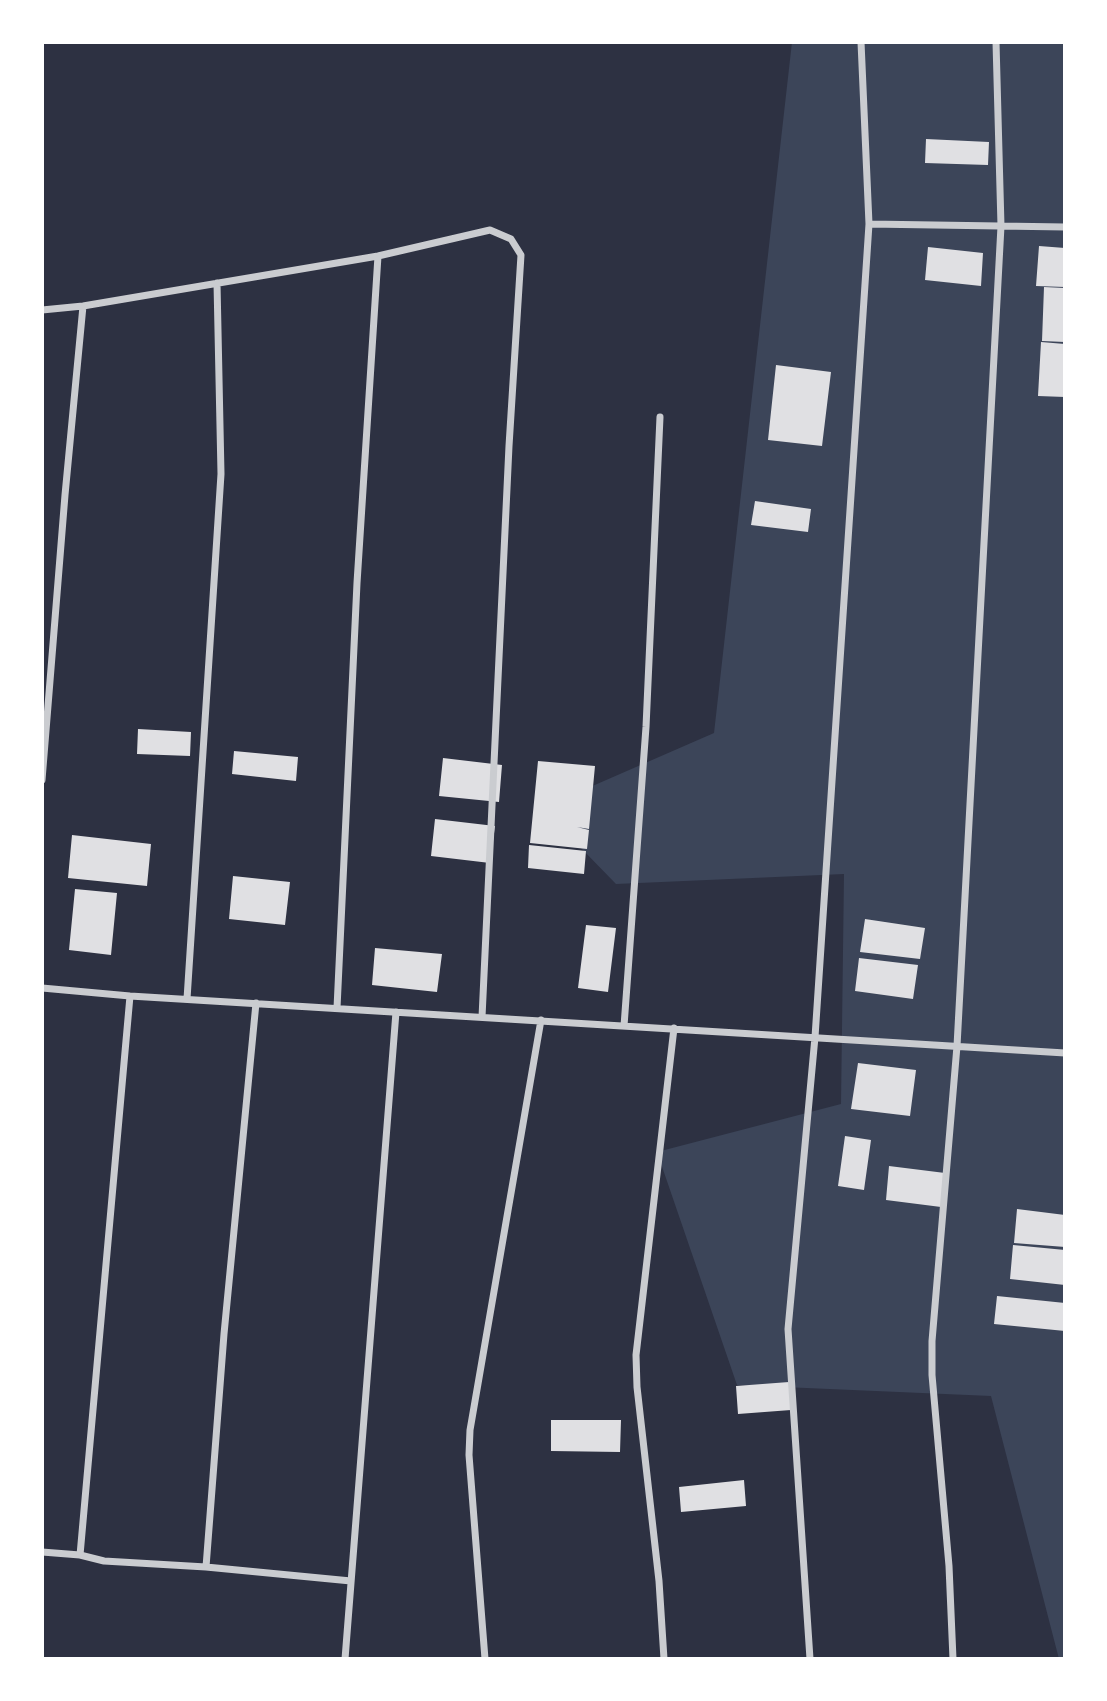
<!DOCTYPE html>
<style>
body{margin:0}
#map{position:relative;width:1107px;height:1701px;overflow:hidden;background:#2d3142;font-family:Raleway,sans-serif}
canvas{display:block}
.frame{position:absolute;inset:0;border:44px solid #fff;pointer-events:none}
</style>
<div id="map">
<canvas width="1107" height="1701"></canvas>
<div class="frame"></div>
</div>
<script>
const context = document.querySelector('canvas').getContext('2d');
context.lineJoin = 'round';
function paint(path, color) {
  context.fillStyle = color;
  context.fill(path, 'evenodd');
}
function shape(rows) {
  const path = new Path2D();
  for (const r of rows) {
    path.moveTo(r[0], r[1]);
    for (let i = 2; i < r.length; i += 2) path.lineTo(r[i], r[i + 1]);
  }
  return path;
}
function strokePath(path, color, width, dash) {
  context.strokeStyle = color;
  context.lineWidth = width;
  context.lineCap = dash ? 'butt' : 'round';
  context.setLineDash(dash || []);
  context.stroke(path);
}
paint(shape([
 [792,42,1065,42,1065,1659,1059,1659,991,1396,737,1385,657,1152,841,1104,844,874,616,884,542,808,714,733]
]), '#3c4559');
paint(shape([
 [926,139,989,142,988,165,925,163],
 [1039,246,1065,248,1065,287,1036,286],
 [928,247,983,253,981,286,925,280],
 [1044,287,1065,288,1065,342,1042,341],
 [1041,342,1065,344,1065,397,1038,396],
 [776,365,831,372,822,446,768,440],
 [755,501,811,509,808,532,751,525],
 [138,729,191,732,190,756,137,754],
 [234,751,298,757,296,781,232,774],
 [443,758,502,765,499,802,439,796],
 [538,761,595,766,589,829,577,827,589,830,587,849,530,843],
 [435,819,495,826,490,863,431,856],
 [72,835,151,844,147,886,68,878],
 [529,845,586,851,584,874,528,868],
 [233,876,290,882,285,925,229,919],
 [75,889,117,893,111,955,69,950],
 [865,919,925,928,920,959,860,952],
 [586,925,616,928,608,992,578,988],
 [375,948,442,954,437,992,372,985],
 [859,958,918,965,913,999,855,991],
 [858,1063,916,1070,910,1116,851,1109],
 [845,1136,871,1140,864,1190,838,1186],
 [889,1166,945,1173,941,1207,886,1200],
 [1017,1209,1065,1215,1065,1247,1014,1243],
 [1013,1245,1065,1250,1065,1285,1010,1279],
 [997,1296,1065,1303,1065,1331,994,1324],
 [789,1382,791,1410,738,1414,736,1386],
 [551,1420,621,1420,620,1452,551,1451],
 [744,1480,746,1506,681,1512,679,1487]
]), '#e0e0e3');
strokePath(shape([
 [869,224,1065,227],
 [42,310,83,306,378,256,490,230,511,239,521,255,509,446,482,1017],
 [42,780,65,495,83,306],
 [42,988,130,996,1065,1053],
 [187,999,221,474,217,283],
 [337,1008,357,583,378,256],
 [624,1026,646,727,660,417],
 [42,1552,80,1555,104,1561,206,1567,351,1581],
 [80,1555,130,996],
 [206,1567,224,1334,256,1003],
 [345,1659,396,1012],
 [485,1659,469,1455,470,1430,541,1020],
 [664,1659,659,1581,637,1387,636,1355,674,1028],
 [810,1659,788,1329,815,1037,869,224,861,42],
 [953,1659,949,1566,932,1375,932,1341,957,1046,1001,226,996,42]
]), '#caccd0', 7);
</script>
